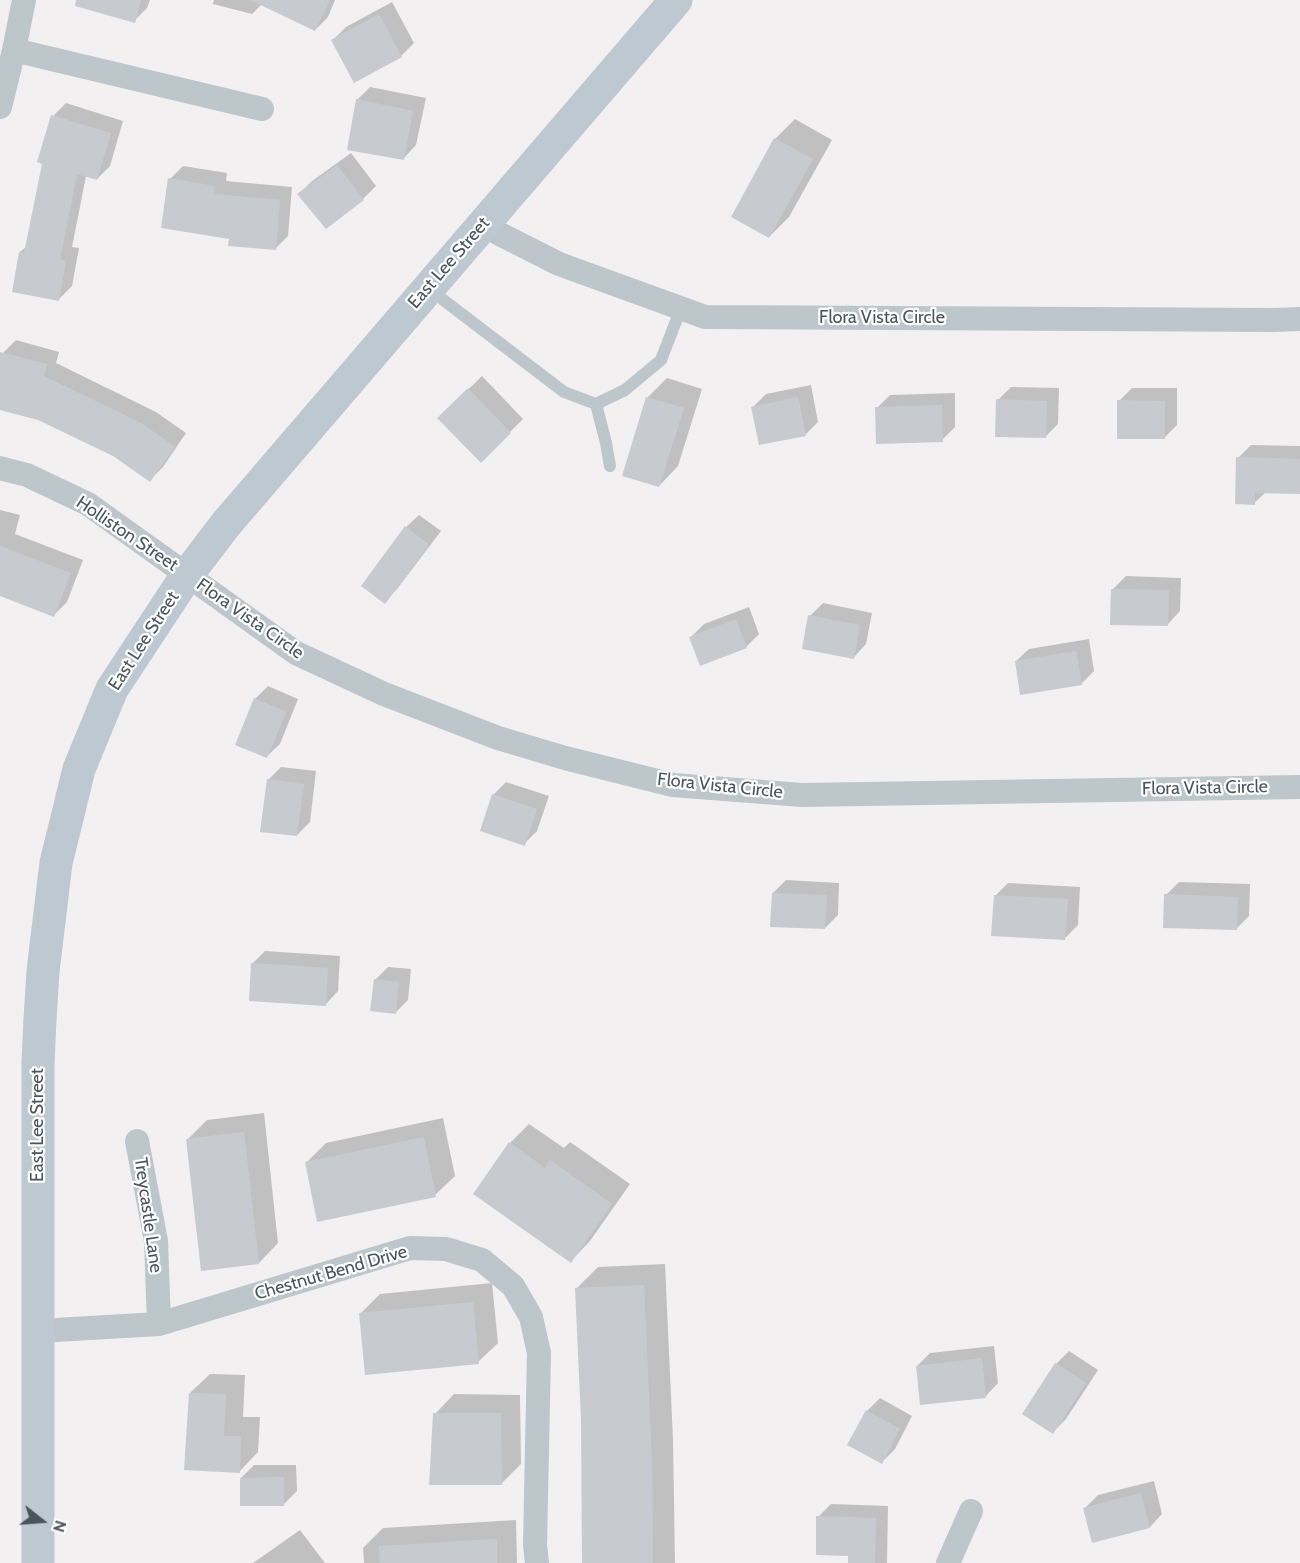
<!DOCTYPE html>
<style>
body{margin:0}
#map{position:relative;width:1300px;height:1563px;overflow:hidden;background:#f2f0f0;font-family:Cabin,sans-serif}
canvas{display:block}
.north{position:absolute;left:12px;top:1491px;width:60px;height:60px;-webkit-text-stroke:4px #fff;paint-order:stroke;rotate:107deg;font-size:16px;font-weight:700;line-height:24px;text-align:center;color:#49555c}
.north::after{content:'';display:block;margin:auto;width:21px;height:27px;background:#49555c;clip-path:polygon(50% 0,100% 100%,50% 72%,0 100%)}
</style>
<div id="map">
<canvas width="1300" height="1563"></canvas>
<div class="north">N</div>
</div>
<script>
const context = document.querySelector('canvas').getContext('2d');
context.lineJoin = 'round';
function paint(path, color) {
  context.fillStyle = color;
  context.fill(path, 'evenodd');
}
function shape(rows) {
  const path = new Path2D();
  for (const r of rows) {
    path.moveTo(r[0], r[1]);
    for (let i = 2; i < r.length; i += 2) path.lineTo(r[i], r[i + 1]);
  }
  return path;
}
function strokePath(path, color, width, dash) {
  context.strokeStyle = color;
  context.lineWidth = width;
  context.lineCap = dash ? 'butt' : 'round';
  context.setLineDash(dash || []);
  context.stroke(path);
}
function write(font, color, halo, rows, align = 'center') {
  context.font = font + ' Cabin,sans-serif';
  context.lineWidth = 4.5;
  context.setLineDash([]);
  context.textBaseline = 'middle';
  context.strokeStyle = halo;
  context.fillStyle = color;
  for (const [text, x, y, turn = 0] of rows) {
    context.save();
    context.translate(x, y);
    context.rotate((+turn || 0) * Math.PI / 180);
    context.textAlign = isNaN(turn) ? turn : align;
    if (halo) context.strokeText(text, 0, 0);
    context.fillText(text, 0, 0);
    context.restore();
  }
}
paint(shape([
 [85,0,150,0,147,8,134,21],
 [214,0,335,0,328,17,315,30,262,4,252,14,213,4],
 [392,2,414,43,401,56,333,40,346,27],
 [370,87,426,98,416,145,404,158,357,100],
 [66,103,123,121,110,166,97,179,86,176,72,247,79,248,72,286,59,299,20,252,27,246,53,116],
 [795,119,832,140,789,217,769,237,733,216,776,138],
 [351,153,376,186,363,199,326,227,299,194,312,181],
 [183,166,227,173,226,181,292,187,288,236,275,249,231,238,170,179],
 [16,340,59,352,56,363,156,412,186,433,163,467,150,480,114,455,39,418,0,408,0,363,3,353],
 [482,376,523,419,481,461,439,418],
 [667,378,702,389,678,466,659,486,648,397],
 [811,385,818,422,805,435,753,407,766,394],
 [1011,387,1059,388,1058,424,1045,437,998,400],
 [1132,388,1177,388,1177,425,1164,438,1119,401],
 [955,393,955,427,942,440,877,408,890,395],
 [1251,445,1300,446,1300,493,1266,492,1254,503,1238,458],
 [0,510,20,515,15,534,83,560,67,602,54,615,0,582],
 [419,515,441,531,397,589,385,602,406,527],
 [1126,576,1181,578,1180,611,1168,624,1113,589],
 [823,603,872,613,866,644,854,657,810,616],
 [749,607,759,634,746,647,691,637,704,624],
 [1089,639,1094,671,1081,684,1016,661,1029,649],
 [268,686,298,699,280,744,267,756,255,699],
 [281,767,316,771,310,822,297,835,268,780],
 [506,782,549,796,537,831,524,844,493,795],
 [786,880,839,883,838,915,825,928,773,893],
 [1179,882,1250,884,1249,916,1236,929,1166,895],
 [1008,883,1080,887,1078,925,1065,938,995,896],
 [265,951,340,956,338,991,326,1004,252,964],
 [388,967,411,969,408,1000,395,1013,375,980],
 [264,1113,278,1243,259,1263,187,1140,207,1120],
 [443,1118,455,1176,435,1195,307,1162,326,1143],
 [529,1124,564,1148,570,1142,630,1184,590,1241,571,1261,510,1143],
 [665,1264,673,1440,675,1563,584,1563,582,1419,576,1289,598,1267],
 [492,1283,498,1343,478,1362,361,1313,380,1294],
 [994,1346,998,1383,986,1396,917,1366,930,1353],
 [1069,1351,1098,1370,1066,1419,1053,1432,1056,1364],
 [210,1374,245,1375,243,1417,260,1417,258,1452,239,1472,190,1393],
 [454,1394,520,1395,521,1464,501,1484,435,1414],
 [880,1398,912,1416,895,1449,882,1462,867,1411],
 [254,1465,296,1465,297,1491,284,1504,241,1478],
 [1154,1481,1162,1514,1150,1527,1085,1508,1098,1495],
 [831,1504,888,1506,887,1563,850,1563,850,1555,818,1517],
 [516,1520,517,1563,364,1563,363,1548,383,1528],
 [300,1530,325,1563,253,1563]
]), '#0003');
paint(shape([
 [76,0,141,0,135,23,75,6],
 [250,0,330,0,315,31],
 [379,14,402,57,354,83,331,40],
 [356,99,413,111,404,160,347,150],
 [51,115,111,133,97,180,77,174,60,260,66,261,59,301,12,292,19,252,24,253,42,164,37,162],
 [774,138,813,159,769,238,731,217],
 [337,165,364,200,326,229,297,194],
 [168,178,215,186,214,194,280,200,276,250,228,246,229,239,161,228],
 [0,352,47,364,44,376,143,424,175,447,150,482,113,456,38,420,0,410],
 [468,388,511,433,481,463,437,418],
 [646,397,684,408,659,487,622,476],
 [798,397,806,436,759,445,751,407],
 [996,399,1047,401,1046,438,995,437],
 [1117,400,1165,401,1165,439,1117,439],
 [942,405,943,442,876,444,875,407],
 [1236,457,1300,459,1300,494,1255,493,1255,505,1235,504],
 [405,526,429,545,385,604,361,586],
 [0,546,71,573,54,617,0,596],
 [1111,589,1169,590,1168,626,1110,625],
 [808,615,860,625,854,659,802,649],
 [736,619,747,648,700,666,689,637],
 [1076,651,1082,685,1020,695,1015,661],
 [254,698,286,712,267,758,235,745],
 [267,779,304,784,297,836,260,832],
 [492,794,537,809,525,846,480,831],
 [772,893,827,895,825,929,770,927],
 [1164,894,1238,897,1237,930,1163,928],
 [994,895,1068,899,1065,940,991,936],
 [251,963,328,968,326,1006,249,1001],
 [374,979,399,982,396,1014,370,1011],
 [244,1132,259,1264,201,1271,186,1139],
 [424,1137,436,1197,317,1222,305,1162],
 [509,1142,545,1168,550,1160,612,1204,571,1263,473,1194],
 [644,1285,652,1463,653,1563,582,1563,581,1419,575,1288],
 [473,1302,479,1364,365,1375,359,1313],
 [982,1358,986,1398,920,1405,916,1366],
 [1055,1363,1086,1383,1053,1434,1022,1414],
 [189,1393,226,1394,224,1436,241,1436,240,1473,184,1470],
 [866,1410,900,1429,882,1464,847,1445],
 [433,1413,501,1413,502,1485,429,1485],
 [284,1477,284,1506,240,1506,240,1478],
 [1141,1493,1150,1528,1092,1543,1083,1508],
 [816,1516,876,1518,875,1563,848,1563,848,1556,816,1555],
 [497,1539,497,1563,380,1563,379,1546]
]), '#c7cbcf');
strokePath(shape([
 [429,289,564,392,596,404,625,390,661,360,681,308],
 [596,404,606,443,610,466]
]), '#bcc6cb', 12);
strokePath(shape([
 [14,50,262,109],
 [0,107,14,50,24,0],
 [482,225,559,264,705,317,1275,320,1300,319],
 [0,468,27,475,88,504,296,653,384,694,498,738,565,758,673,785,802,795,1300,787],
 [137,1141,156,1241,159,1324],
 [38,1331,159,1324,410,1248,446,1249,482,1260,513,1286,531,1317,539,1353,535,1545,537,1563],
 [948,1563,971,1511]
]), '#bcc6cb', 24);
strokePath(shape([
 [38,1563,38,1063,40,1019,43,971,56,863,79,769,112,689,187,575,226,524,676,0]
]), '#bdc8d0', 33);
write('18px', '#49555c', '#fff', [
 ["East Lee Street",449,263,-49],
 ["Flora Vista Circle",882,318],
 ["Holliston Street",127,534,34],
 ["Flora Vista Circle",250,619,35],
 ["East Lee Street",144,641,-57],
 ["Flora Vista Circle",720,786,6],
 ["Flora Vista Circle",1205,788,-1],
 ["East Lee Street",38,1125,-90],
 ["Treycastle Lane",148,1215,82],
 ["Chestnut Bend Drive",331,1273,-16]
]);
</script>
